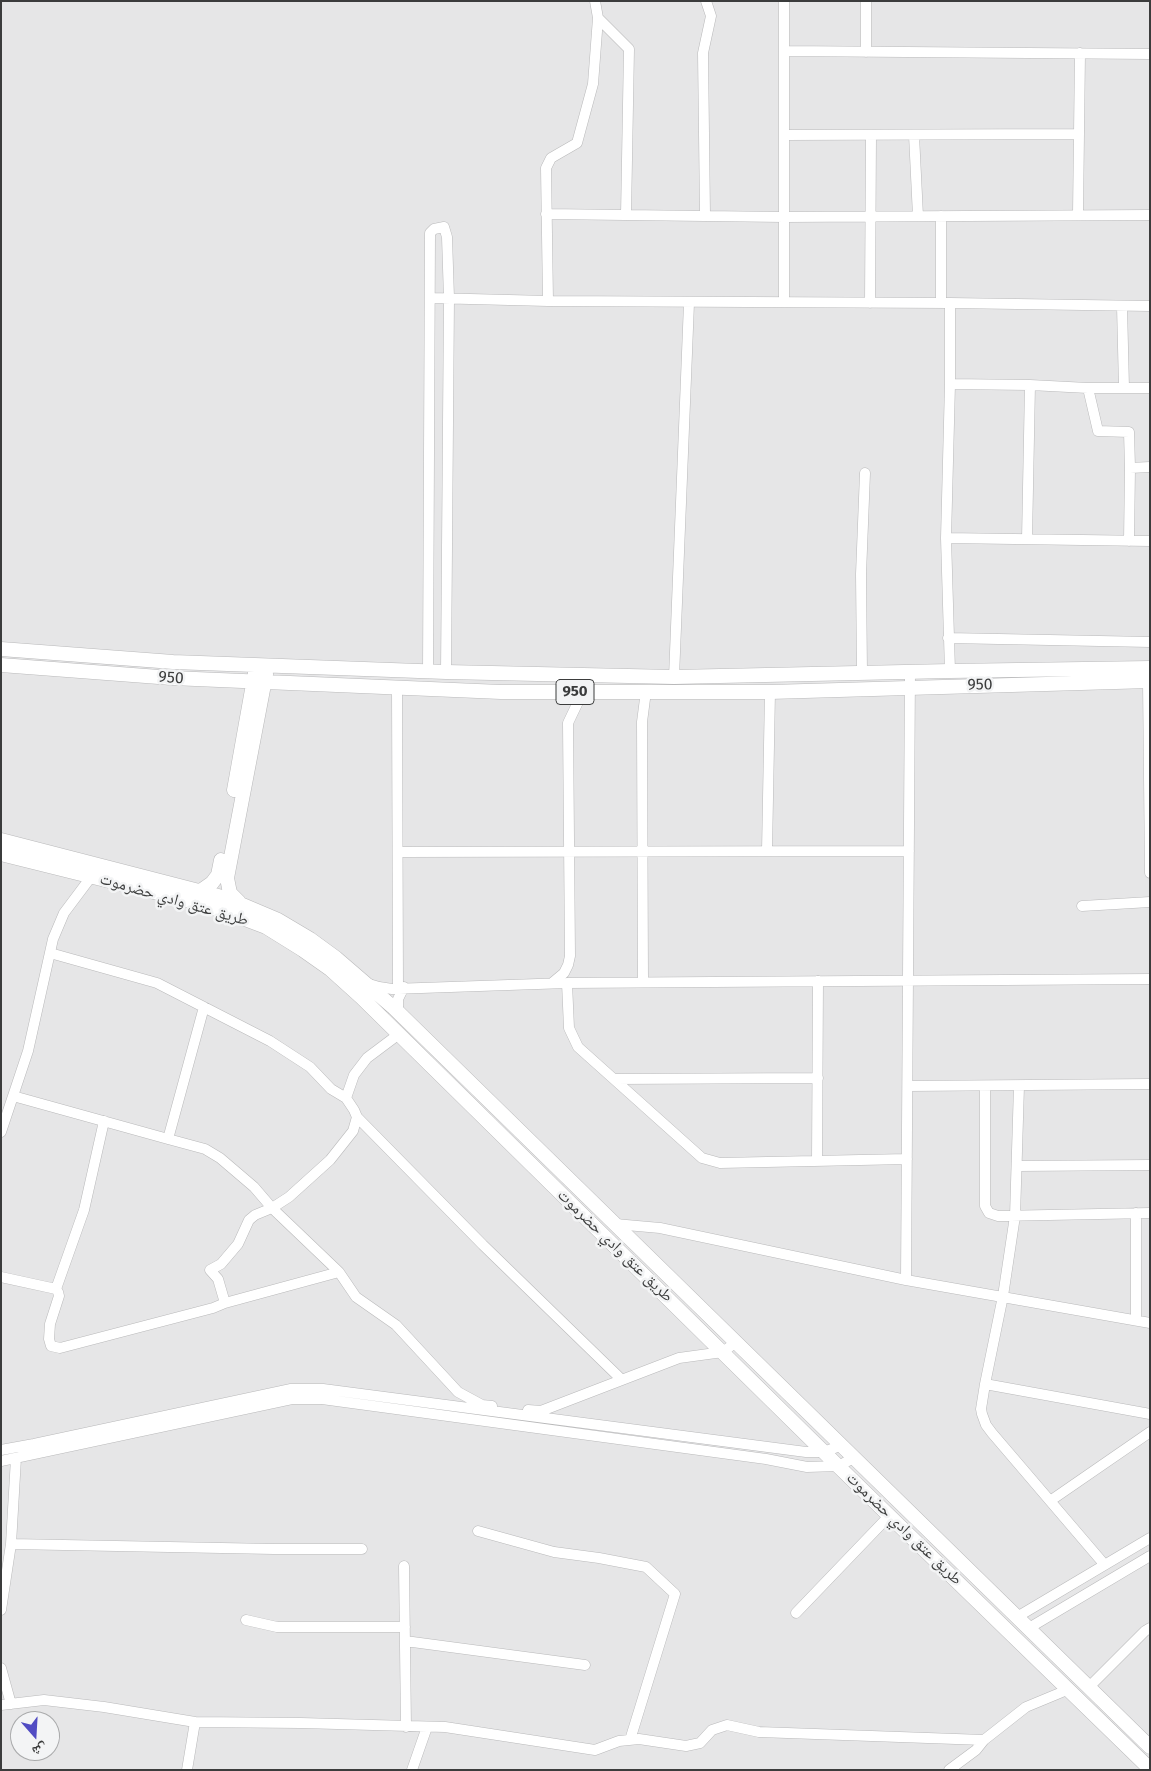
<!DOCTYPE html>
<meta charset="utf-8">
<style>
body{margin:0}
#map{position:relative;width:1151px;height:1771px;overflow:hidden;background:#e6e6e7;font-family:"Fira Sans","Noto Naskh Arabic",sans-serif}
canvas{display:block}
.frame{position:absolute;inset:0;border:2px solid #3b3c3c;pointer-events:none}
.north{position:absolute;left:10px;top:1711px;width:50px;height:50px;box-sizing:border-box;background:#f3f4f5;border:1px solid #a9aaab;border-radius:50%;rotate:161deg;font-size:14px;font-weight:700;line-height:20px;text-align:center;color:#3b3c3c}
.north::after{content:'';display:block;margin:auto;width:18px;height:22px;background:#514cc3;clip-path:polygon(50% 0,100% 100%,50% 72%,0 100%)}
</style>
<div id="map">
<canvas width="1151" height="1771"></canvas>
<div class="frame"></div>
<div class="north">ش</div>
</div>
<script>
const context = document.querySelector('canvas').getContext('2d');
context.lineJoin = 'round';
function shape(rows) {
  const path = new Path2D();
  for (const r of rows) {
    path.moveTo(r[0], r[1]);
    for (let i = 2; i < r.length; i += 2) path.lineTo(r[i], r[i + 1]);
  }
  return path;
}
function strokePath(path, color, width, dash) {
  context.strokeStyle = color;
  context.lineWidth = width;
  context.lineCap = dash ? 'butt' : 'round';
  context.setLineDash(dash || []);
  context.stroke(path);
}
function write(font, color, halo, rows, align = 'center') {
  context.font = font + ' "Fira Sans","Noto Naskh Arabic",sans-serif';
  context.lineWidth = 5;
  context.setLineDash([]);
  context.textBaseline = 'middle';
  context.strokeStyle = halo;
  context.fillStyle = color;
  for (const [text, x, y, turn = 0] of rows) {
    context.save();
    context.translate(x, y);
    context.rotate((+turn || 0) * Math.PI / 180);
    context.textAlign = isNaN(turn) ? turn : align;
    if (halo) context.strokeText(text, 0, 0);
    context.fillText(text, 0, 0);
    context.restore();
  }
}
const minor = shape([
 [866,1,866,52],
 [598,18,629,49,626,215],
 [784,51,1150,54],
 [784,135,1079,134],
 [914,135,918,216],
 [546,214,784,217,1150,215],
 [1078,214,1080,53],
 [705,215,703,53,711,16,706,1],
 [431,298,548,301,950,303,1150,306],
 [548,301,546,168,551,158,577,143,593,84,598,18,595,1],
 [784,302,784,1],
 [870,303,871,135],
 [941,303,941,216],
 [950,303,950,384,946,538,950,671],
 [1122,306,1124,388],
 [950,384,1030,385,1088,388,1150,388],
 [1088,388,1098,431,1129,432,1130,468,1129,541],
 [1130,468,1150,467],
 [946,538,1150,541],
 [1027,539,1030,385],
 [948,638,1150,642],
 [428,672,430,233,434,229,444,227,447,237,449,298,446,672],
 [862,673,861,574,865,473],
 [674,677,689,303],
 [1148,681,1150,873],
 [397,688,398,988],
 [767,851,770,692],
 [398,852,909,851],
 [1082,906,1150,902],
 [50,953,157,983,270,1041,310,1067,331,1089,346,1098,354,1075,367,1058,399,1034],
 [643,982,642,722,646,691],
 [552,983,564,973,568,965,570,956,568,723,578,702,591,692],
 [567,983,569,1028,578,1047,702,1158,720,1163,907,1159],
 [369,984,379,987,392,989,567,983,1150,979],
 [204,1007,168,1139,205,1149,220,1158,254,1187,272,1208,339,1272,356,1297,396,1325,458,1392,482,1405,492,1406],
 [398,1013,398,999,404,987],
 [614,1079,818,1078],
 [908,1086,1150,1084],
 [1019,1086,1015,1216,1003,1296,985,1384,981,1409,982,1414,986,1425,992,1433,1104,1564],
 [985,1087,985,1206,989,1213,998,1216,1150,1213],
 [13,1096,168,1139],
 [357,1117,483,1245,621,1379],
 [1,1132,28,1051,53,939,64,913,91,877],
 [817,1161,818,981],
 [1017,1166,1150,1165],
 [1136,1213,1136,1320],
 [615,1224,660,1228,906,1280,1150,1323],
 [1,1277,56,1289,58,1292,59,1296,50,1324,49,1339,51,1346,60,1348,213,1308,225,1303,218,1279,210,1270,221,1264,238,1244,249,1220,255,1215,272,1208,289,1197,330,1160,353,1131,357,1117,354,1110,346,1098],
 [906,1280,910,672],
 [56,1289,84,1210,104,1121],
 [225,1303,339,1272],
 [985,1384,1150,1414],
 [528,1410,541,1411,679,1358,723,1352,736,1342],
 [1,1450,34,1444,291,1389,323,1389,806,1452,824,1452,842,1445],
 [1,1461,292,1399,322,1399,766,1459,807,1467,838,1466,854,1458],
 [1050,1501,1150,1432],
 [478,1531,554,1552,599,1558,646,1567,675,1594,630,1740],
 [11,1544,274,1549,362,1549],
 [404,1566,406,1727],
 [1,1610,11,1544,16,1458],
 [796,1613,890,1515],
 [1017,1617,1150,1538],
 [246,1620,277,1627,405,1627],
 [1029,1628,1150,1556],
 [405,1641,585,1665],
 [1,1668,11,1704],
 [1089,1687,1145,1631,1150,1628],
 [1,1705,44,1700,104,1707,195,1722,301,1723,445,1727,595,1750,619,1741,639,1739,686,1746,700,1743,712,1730,727,1725,759,1732,984,1740],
 [187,1770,195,1722],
 [412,1770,427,1727],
 [949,1770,976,1750,984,1740,1026,1707,1067,1690]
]);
const major = shape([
 [1,649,173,662,446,672,674,677,950,671,1150,668],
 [1,665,172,678,501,692,770,692,1150,681],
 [234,790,255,673],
 [1,840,226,898,278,920,310,939,336,958,394,1008,1150,1747],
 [1,854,190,901,229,913,266,927,303,950,330,969,361,997,838,1466,1150,1769],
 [202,890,212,883,218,875,221,860],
 [239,902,230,893,227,878,266,674]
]);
strokePath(minor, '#b9b9ba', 11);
strokePath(major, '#b9b9ba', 15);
strokePath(minor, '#fff', 10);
strokePath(major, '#fff', 14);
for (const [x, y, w] of [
 [575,692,38]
]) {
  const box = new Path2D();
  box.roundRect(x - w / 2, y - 12.5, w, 25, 4);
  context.fillStyle = '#f3f4f5';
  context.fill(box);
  strokePath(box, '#3b3c3c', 1);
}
write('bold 15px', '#3b3c3c', null, [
 ["950",575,692]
]);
write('16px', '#3b3c3c', '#f3f4f5', [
 ["950",171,678,4],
 ["950",980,685,-1],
 ["طريق عتق وادي حضرموت",174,900,16],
 ["طريق عتق وادي حضرموت",615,1246,44],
 ["طريق عتق وادي حضرموت",904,1529,44]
]);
</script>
